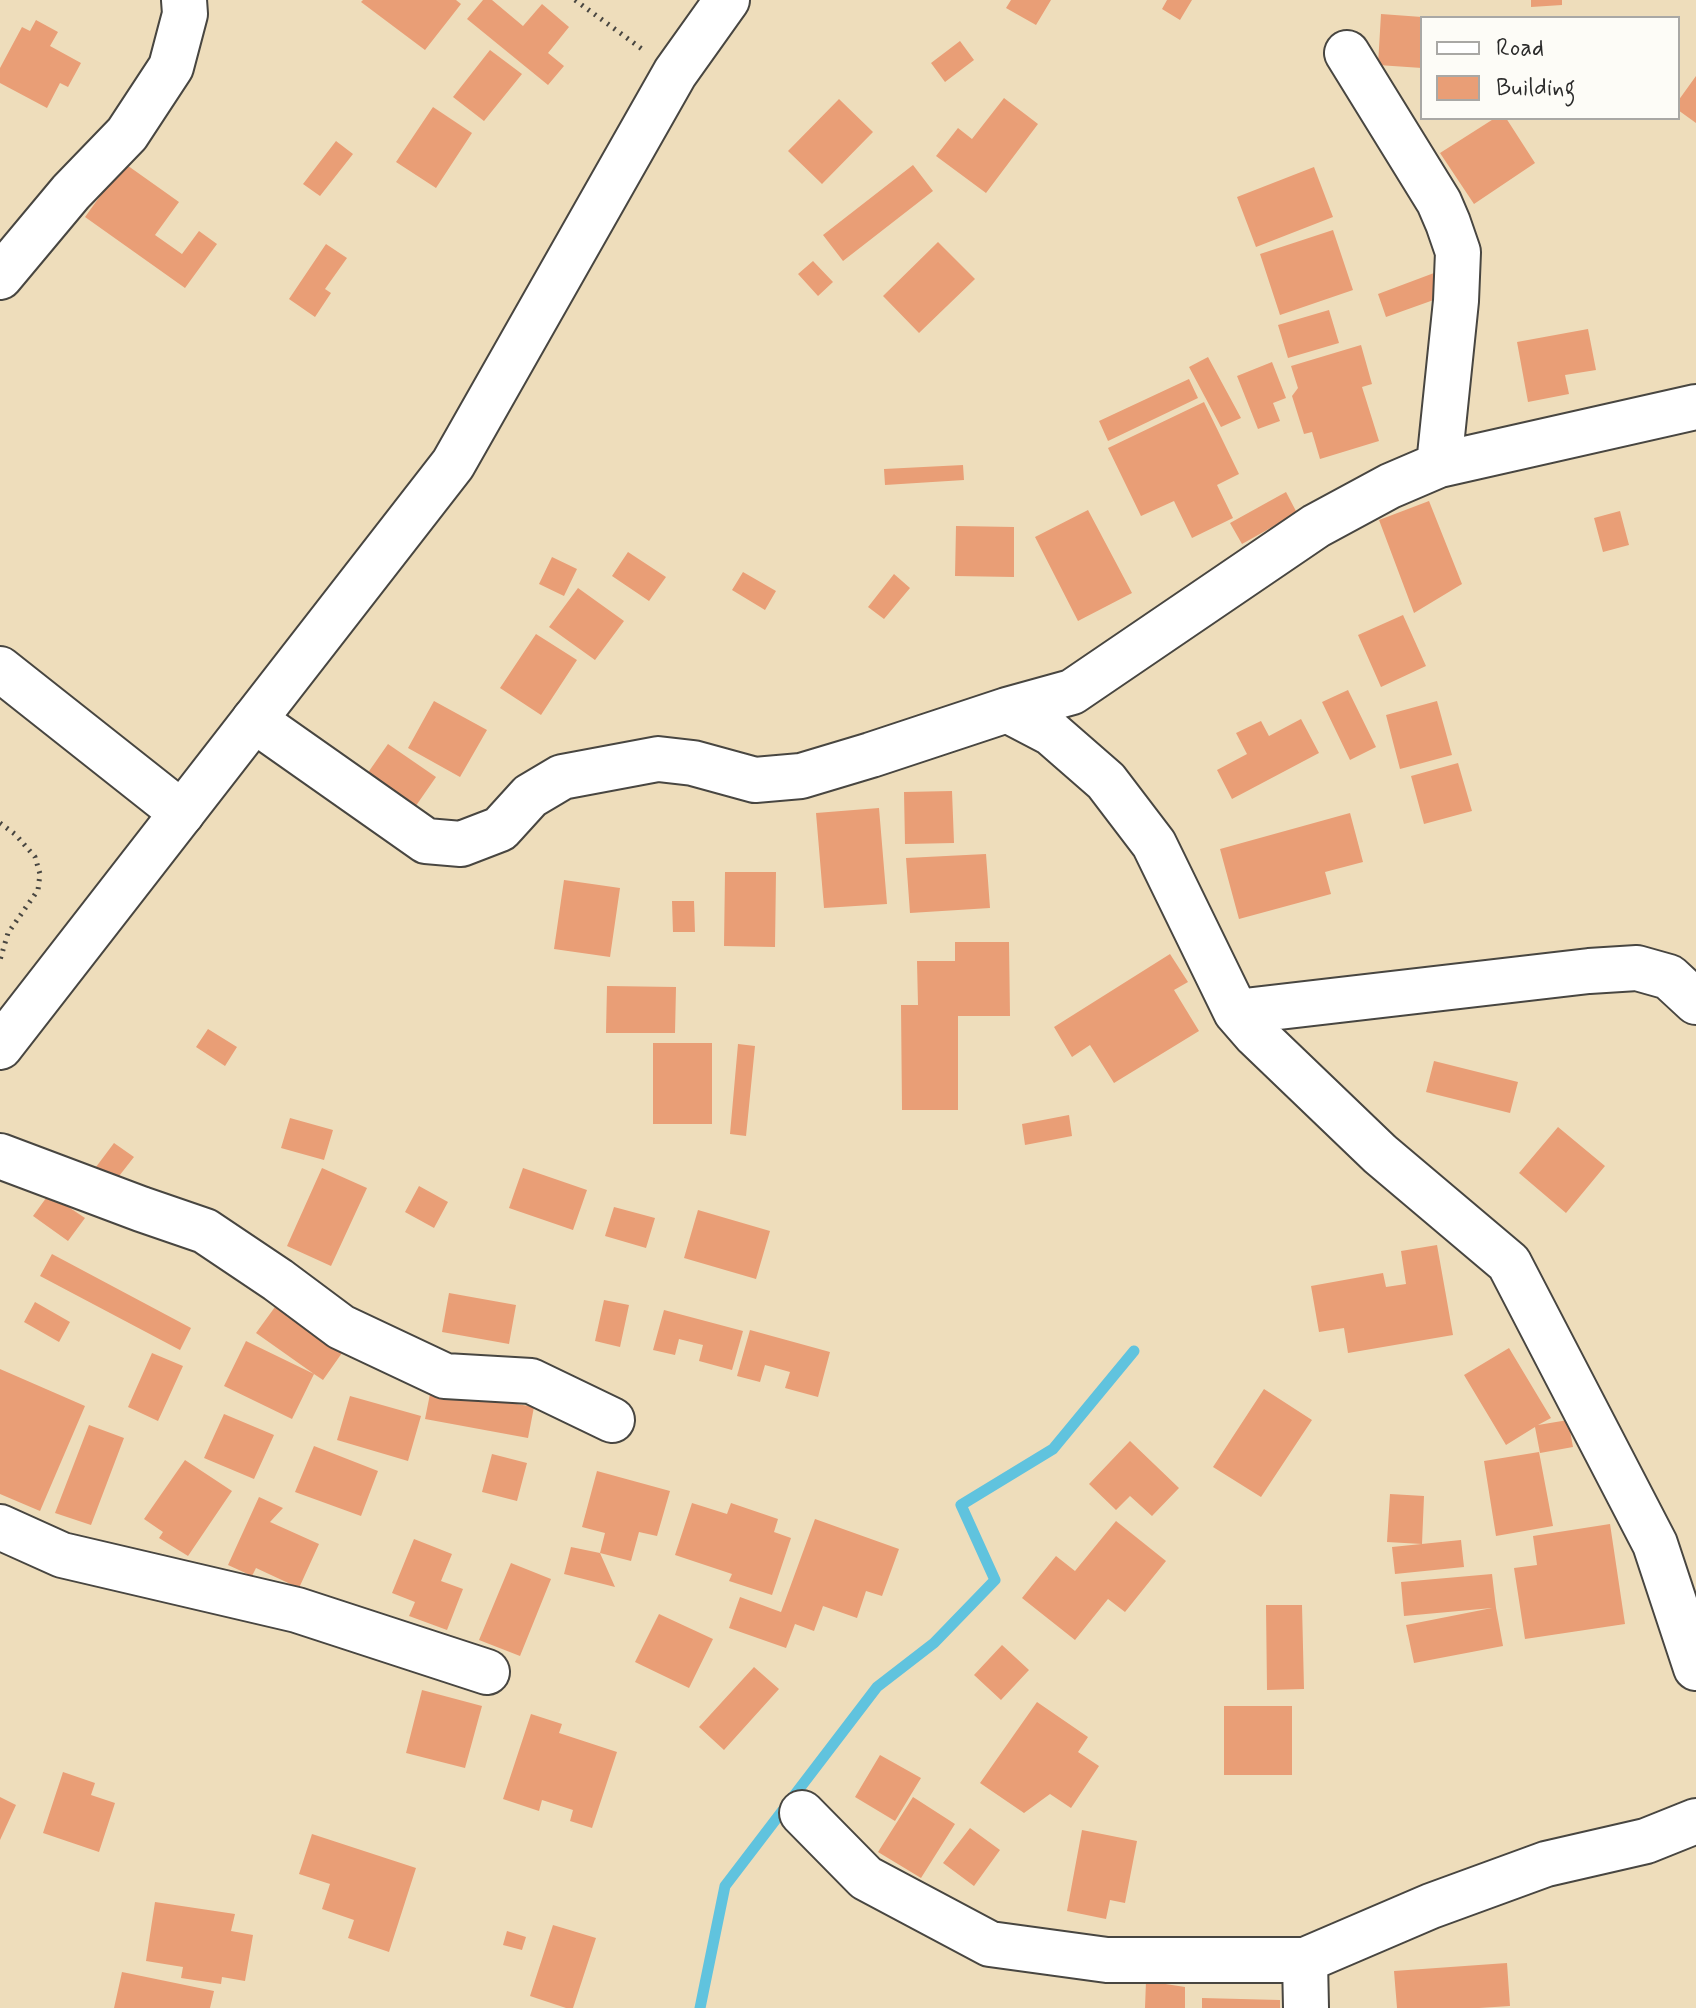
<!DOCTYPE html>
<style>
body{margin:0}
#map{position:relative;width:1696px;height:2008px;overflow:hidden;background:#edb;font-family:Mynerve,sans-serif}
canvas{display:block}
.legend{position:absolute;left:1420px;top:16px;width:260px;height:104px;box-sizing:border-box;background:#fdfcf7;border:2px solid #a9a8a5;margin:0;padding:10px 14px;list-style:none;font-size:24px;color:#2b2b2b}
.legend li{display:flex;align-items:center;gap:16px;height:40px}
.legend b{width:40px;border:2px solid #a9a8a5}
</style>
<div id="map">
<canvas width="1696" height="2008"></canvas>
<ul class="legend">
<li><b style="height:10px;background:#fff"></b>Road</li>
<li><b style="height:22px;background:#e99e76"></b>Building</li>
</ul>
</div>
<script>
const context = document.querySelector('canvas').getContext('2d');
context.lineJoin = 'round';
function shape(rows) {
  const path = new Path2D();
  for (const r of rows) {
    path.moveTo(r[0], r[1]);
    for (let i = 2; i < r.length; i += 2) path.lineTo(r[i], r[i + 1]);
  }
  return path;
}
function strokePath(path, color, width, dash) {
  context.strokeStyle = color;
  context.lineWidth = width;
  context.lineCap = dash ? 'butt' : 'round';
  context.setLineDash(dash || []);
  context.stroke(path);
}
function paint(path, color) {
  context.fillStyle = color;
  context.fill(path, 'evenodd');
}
strokePath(shape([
 [700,2008,725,1886,877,1687,934,1643,995,1580,961,1505,1053,1449,1134,1351]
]), '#60c3de', 11);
paint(shape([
 [363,0,456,0,461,4,425,50,361,2],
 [483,0,492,0,523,26,542,4,569,27,548,53,564,66,548,85,467,19],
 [1011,0,1051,0,1036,25,1006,8],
 [1167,0,1192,0,1180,20,1162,9],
 [1531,0,1562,0,1562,5,1531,7],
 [1381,14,1422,17,1422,68,1378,65],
 [36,20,58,32,50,46,81,63,68,87,60,83,47,108,0,83,0,68,22,27,30,31],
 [960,41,974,60,945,82,931,63],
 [490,50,522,74,484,121,453,97],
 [1696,76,1696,123,1678,110,1678,101],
 [1004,98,1038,124,986,193,936,156,958,128,972,139],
 [839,99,873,132,822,184,788,151],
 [433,107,472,133,436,188,396,162],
 [1495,118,1506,118,1535,163,1474,204,1440,153],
 [336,141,353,154,320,196,303,184],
 [124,163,179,202,155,235,182,254,199,231,217,244,185,288,85,217],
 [913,165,933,191,843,261,823,235],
 [1314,167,1333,217,1256,247,1237,197],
 [1333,230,1353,290,1280,315,1260,254],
 [938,242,975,279,919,333,883,296],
 [326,244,347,258,325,289,331,293,315,317,289,299],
 [813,261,833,282,818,296,798,274],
 [1434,273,1442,297,1386,317,1378,294],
 [1329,310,1339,343,1288,358,1278,325],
 [1588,329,1596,370,1565,375,1569,394,1528,402,1517,342],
 [1361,345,1372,384,1362,387,1379,441,1320,459,1312,432,1304,434,1292,396,1298,388,1291,366],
 [1208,357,1241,418,1221,427,1189,367],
 [1272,362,1286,398,1273,403,1280,421,1258,429,1237,376],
 [1189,379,1198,398,1108,441,1099,421],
 [1204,402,1239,474,1217,485,1233,518,1192,538,1174,501,1141,516,1108,448],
 [963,465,964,480,885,485,884,469],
 [1286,492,1297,513,1242,544,1230,523],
 [1429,501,1462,584,1414,613,1379,520],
 [1088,510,1132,593,1078,621,1035,537],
 [1620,511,1629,545,1603,552,1594,518],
 [956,526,1014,527,1014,577,955,576],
 [628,552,666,577,649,601,612,576],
 [552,557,577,569,564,596,539,584],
 [743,572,776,591,765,610,732,590],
 [894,574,910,588,884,619,868,607],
 [578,588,624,621,595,660,549,627],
 [1403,615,1426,666,1381,687,1358,635],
 [536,634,577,660,541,715,500,688],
 [1348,690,1376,747,1350,760,1322,702],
 [434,701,487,730,460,777,408,748],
 [1437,701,1452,755,1400,769,1386,715],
 [1301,719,1319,753,1232,799,1217,770,1247,754,1236,733,1261,721,1269,736],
 [388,744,436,777,406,820,358,787],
 [1458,763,1472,811,1424,824,1411,776],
 [952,791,954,843,905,844,904,792],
 [879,808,887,904,824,908,816,813],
 [1350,813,1363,862,1325,872,1331,894,1239,919,1220,849],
 [986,854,990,908,910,913,906,858],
 [725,872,776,872,775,947,724,946],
 [564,880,620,888,610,957,554,949],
 [672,901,694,901,695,932,673,932],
 [955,942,1009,942,1010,1016,958,1016,958,1110,902,1110,901,1005,918,1005,917,961,955,961],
 [1170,954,1188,982,1174,990,1199,1031,1114,1083,1090,1045,1072,1057,1054,1027],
 [607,986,676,987,675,1033,606,1033],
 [208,1029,237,1047,225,1066,196,1047],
 [653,1043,712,1043,712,1124,653,1124],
 [738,1044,755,1046,746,1136,730,1134],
 [1434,1061,1518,1082,1510,1113,1426,1092],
 [1069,1115,1072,1136,1025,1145,1022,1124],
 [290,1118,333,1130,324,1160,281,1148],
 [1558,1127,1605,1166,1566,1213,1519,1173],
 [114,1143,134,1157,112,1185,93,1171],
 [322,1168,367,1188,331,1266,287,1246],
 [523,1168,587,1190,573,1230,509,1208],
 [419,1186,448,1202,434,1228,405,1212],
 [49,1194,85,1218,68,1241,33,1216],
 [614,1207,655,1218,646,1248,605,1236],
 [698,1210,770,1231,756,1279,684,1258],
 [1437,1245,1453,1335,1348,1353,1344,1328,1319,1332,1311,1286,1383,1273,1386,1287,1406,1284,1401,1251],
 [52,1254,191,1328,180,1350,40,1276],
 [449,1293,516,1305,509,1344,442,1332],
 [283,1296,349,1343,323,1380,314,1374,292,1419,224,1386,246,1341,314,1374,256,1333],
 [604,1300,629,1305,620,1347,595,1341],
 [35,1302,70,1322,59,1342,24,1322],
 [664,1310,743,1331,732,1370,699,1361,703,1345,679,1339,675,1355,653,1350],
 [750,1330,830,1352,818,1397,785,1388,790,1372,765,1365,760,1382,737,1376],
 [1509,1348,1551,1418,1538,1425,1568,1420,1573,1447,1540,1453,1535,1427,1506,1445,1464,1375],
 [152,1353,183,1366,158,1421,128,1407],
 [0,1369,85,1406,40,1511,0,1494],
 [431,1389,534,1407,528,1438,425,1419],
 [1264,1389,1312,1420,1261,1497,1213,1467],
 [350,1396,421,1416,408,1461,337,1440],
 [224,1414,274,1435,254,1479,204,1458],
 [89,1425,124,1438,91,1525,55,1513],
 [1130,1441,1179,1488,1152,1516,1130,1496,1116,1510,1089,1484],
 [314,1446,378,1471,361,1516,295,1492],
 [1539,1452,1553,1526,1496,1536,1484,1461],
 [492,1454,527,1463,517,1501,482,1492],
 [185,1460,232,1491,188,1556,159,1538,163,1532,144,1519],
 [597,1471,670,1491,657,1536,639,1532,631,1561,600,1553,605,1533,582,1527],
 [1390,1494,1424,1496,1422,1544,1387,1542],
 [259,1497,283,1508,270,1522,319,1544,299,1588,256,1568,252,1576,228,1565],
 [692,1503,727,1514,731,1503,778,1519,774,1532,791,1538,772,1595,729,1581,732,1574,675,1555],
 [815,1519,899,1549,882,1596,866,1591,857,1618,823,1606,814,1631,795,1624,786,1648,729,1628,740,1597,781,1612],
 [1116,1521,1166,1561,1125,1612,1108,1599,1075,1640,1022,1598,1056,1556,1075,1571],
 [1610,1524,1625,1624,1525,1639,1514,1568,1537,1565,1533,1536],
 [414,1539,452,1554,441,1581,463,1589,447,1630,409,1616,415,1602,392,1593],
 [1461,1540,1464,1567,1395,1574,1392,1547],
 [571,1547,600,1553,615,1587,564,1574],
 [511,1563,551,1579,520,1656,479,1640],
 [1492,1574,1496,1608,1503,1646,1414,1663,1406,1625,1492,1608,1404,1616,1401,1582],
 [1266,1605,1302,1605,1304,1689,1267,1690],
 [659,1614,713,1639,689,1688,635,1662],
 [1002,1645,1029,1670,1001,1700,974,1675],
 [754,1667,779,1689,724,1750,699,1727],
 [422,1690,482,1706,465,1768,406,1753],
 [1037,1702,1088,1737,1078,1752,1099,1766,1071,1808,1050,1794,1024,1813,980,1783],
 [1224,1706,1292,1706,1292,1775,1224,1775],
 [531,1714,562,1724,559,1733,617,1752,592,1828,570,1821,573,1810,542,1800,539,1811,503,1799],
 [880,1755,921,1778,895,1821,855,1797],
 [63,1772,95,1783,91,1795,115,1803,99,1852,43,1833],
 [0,1797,16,1805,0,1840],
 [913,1797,955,1824,921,1878,878,1852],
 [970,1828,1000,1850,974,1886,943,1863],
 [1082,1830,1137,1841,1125,1903,1110,1900,1106,1919,1067,1911],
 [312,1834,416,1868,389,1952,348,1938,354,1920,322,1909,330,1884,299,1874],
 [155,1902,235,1914,231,1931,253,1935,245,1981,222,1977,221,1984,181,1978,183,1967,146,1961],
 [553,1925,596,1938,573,2008,566,2008,530,1996],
 [507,1931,526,1937,522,1950,503,1945],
 [1507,1963,1510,2006,1479,2008,1397,2008,1394,1971],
 [122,1972,214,1991,210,2008,114,2008],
 [1146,1981,1185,1987,1185,2008,1145,2008],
 [1202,1998,1280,2000,1280,2008,1202,2008]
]), '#e99e76');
const minor = shape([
 [1347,53,1439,202,1448,223,1458,252,1456,301,1439,465],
 [0,277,71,192,127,134,171,67,185,14,184,0],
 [0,669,182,813],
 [1007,710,1051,733,1106,781,1154,844,1236,1012,1256,1035,1380,1154,1509,1263,1655,1544,1696,1668],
 [254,720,426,841,461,844,500,829,530,796,562,777,658,759,693,763,755,780,801,776,871,755,1007,710,1072,692,1316,526,1390,486,1439,465,1696,407],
 [1236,1012,1589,971,1637,968,1669,977,1696,1002],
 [0,1156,141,1209,205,1231,278,1280,341,1327,445,1376,531,1381,612,1420],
 [0,1527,62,1555,297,1610,487,1672],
 [802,1813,866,1878,990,1944,1107,1960,1305,1960,1431,1906,1546,1864,1646,1841,1696,1821],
 [1305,1960,1306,2008]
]);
const major = shape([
 [0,1047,453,464,675,73,727,0]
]);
strokePath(minor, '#484641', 48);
strokePath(major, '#484641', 48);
strokePath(shape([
 [575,0,642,49],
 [0,823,16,835,35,857,40,874,38,890,8,933,0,960]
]), '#484641', 5, [2, 6]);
strokePath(minor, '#fff', 44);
strokePath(major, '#fff', 44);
</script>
